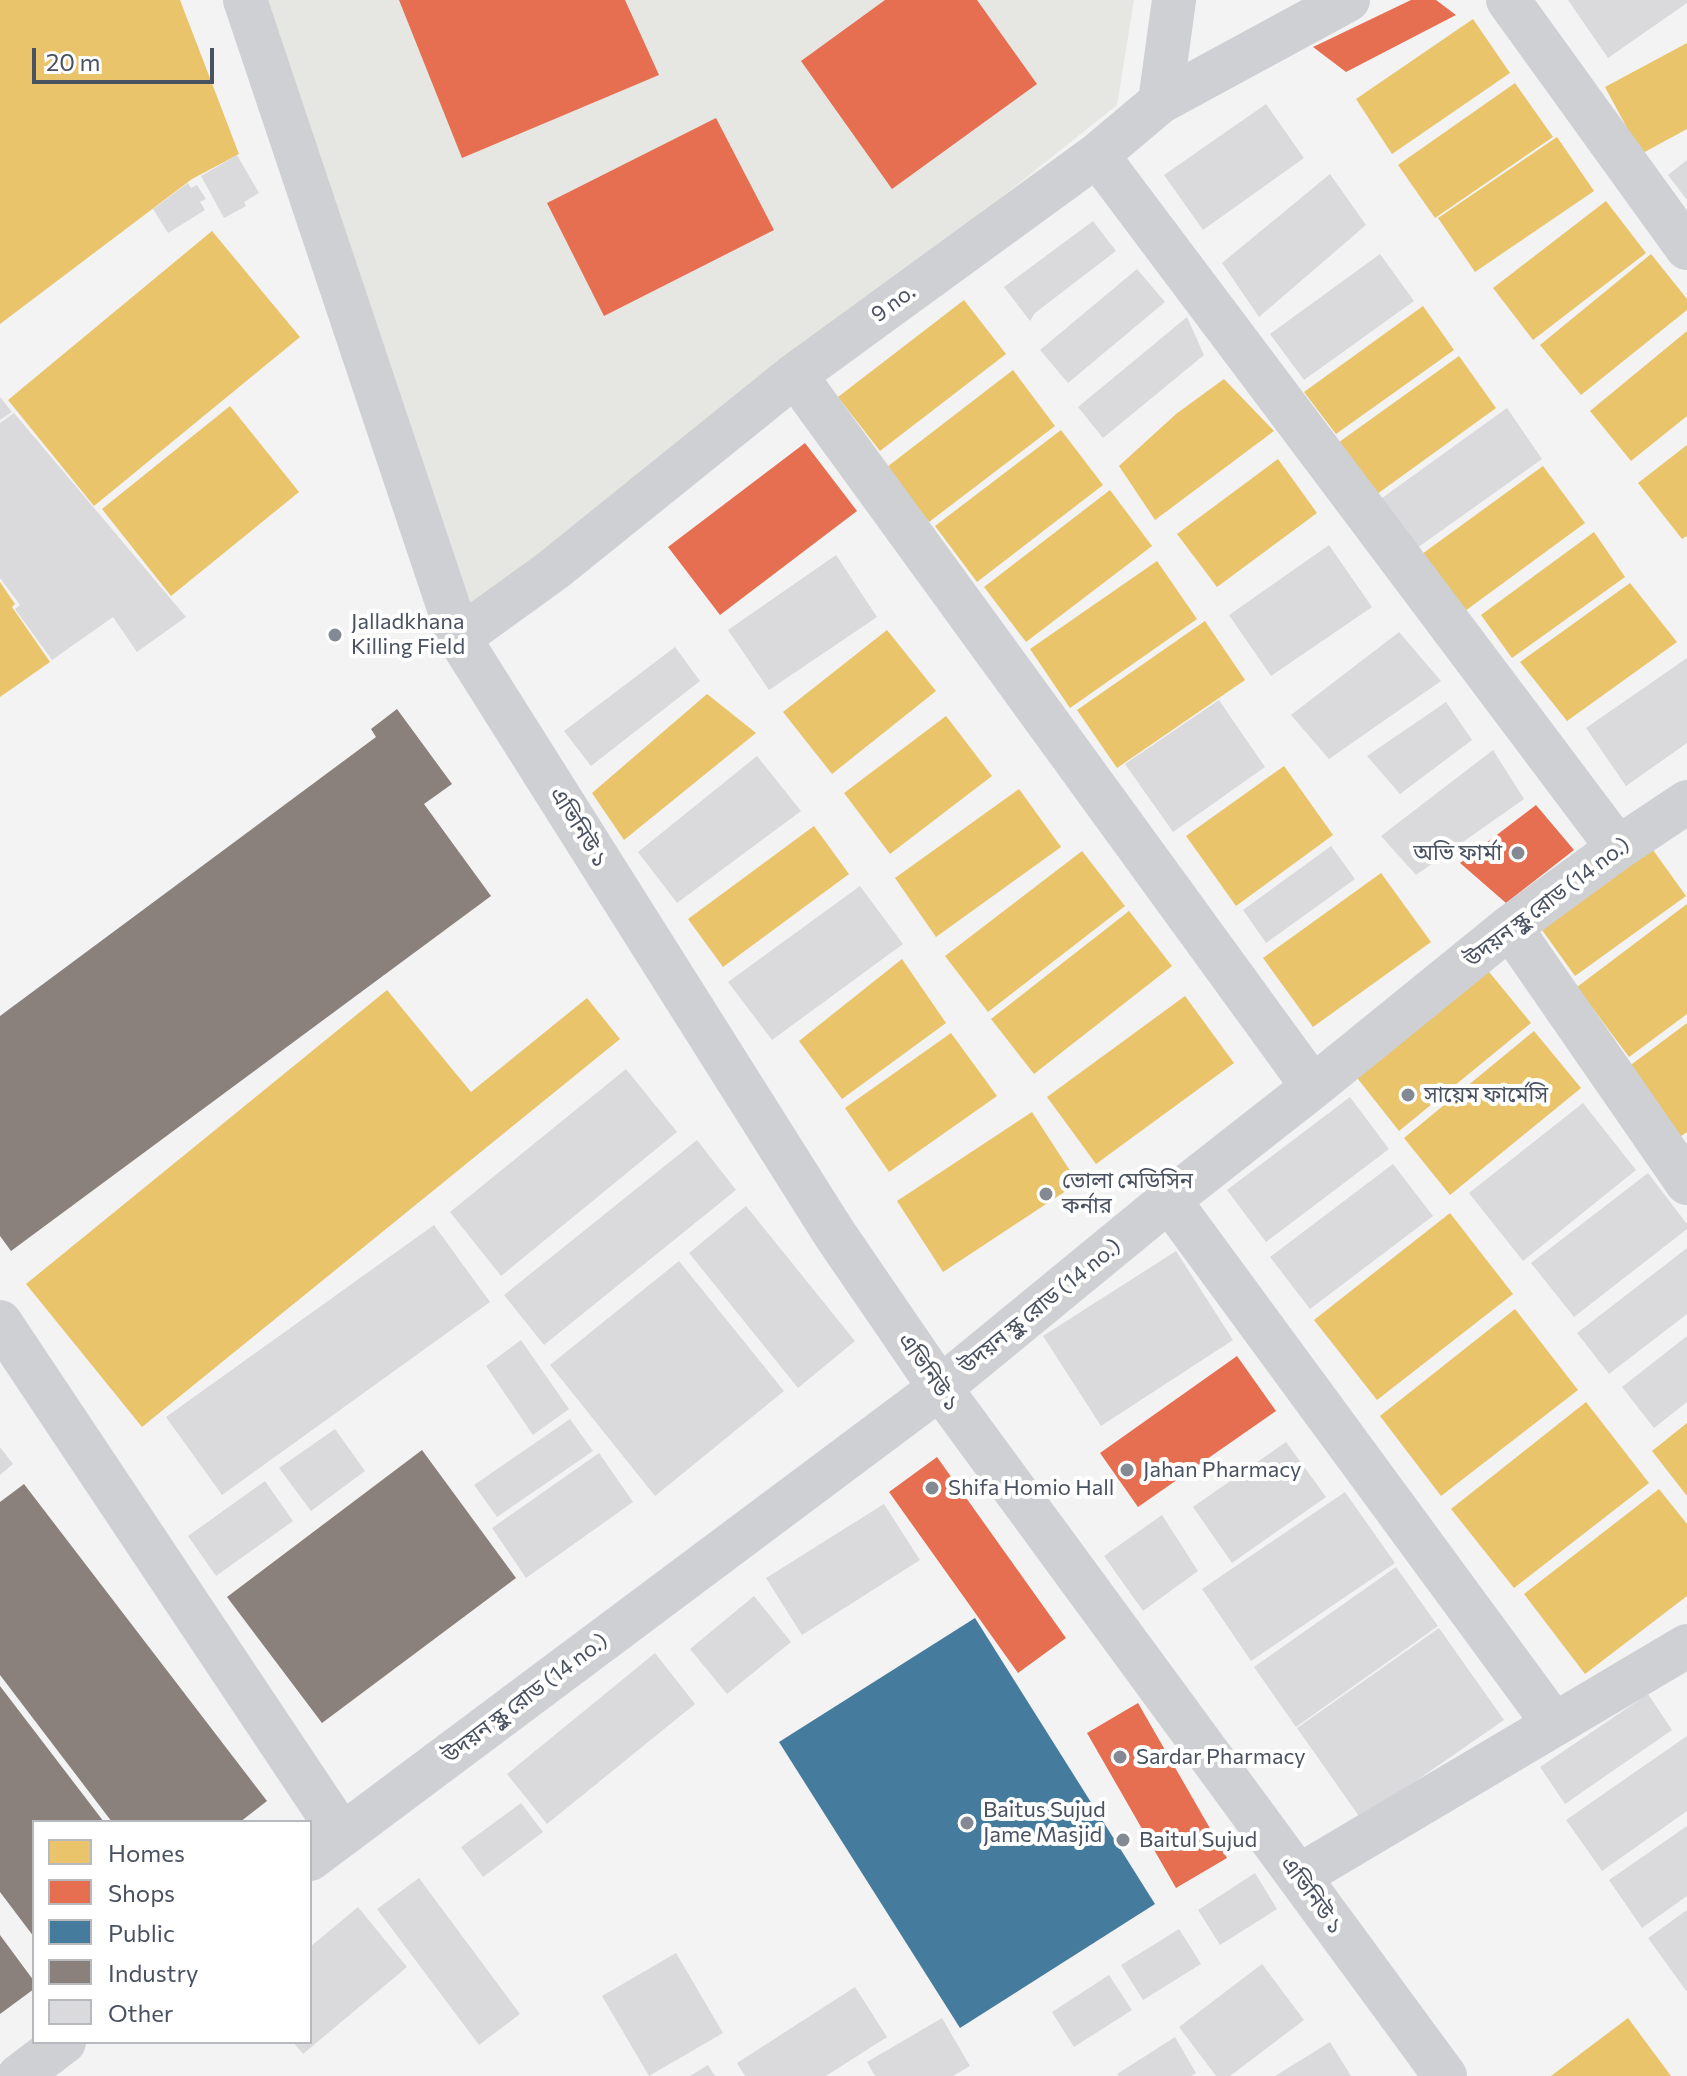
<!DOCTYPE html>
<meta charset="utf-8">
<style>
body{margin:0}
#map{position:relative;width:1687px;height:2076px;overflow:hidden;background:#f3f3f3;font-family:Commissioner,sans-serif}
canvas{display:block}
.legend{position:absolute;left:32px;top:1820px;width:280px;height:224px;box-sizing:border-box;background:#fff;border:2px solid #b6babf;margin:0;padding:10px 14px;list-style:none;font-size:24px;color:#495260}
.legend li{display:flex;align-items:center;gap:16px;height:40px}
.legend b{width:40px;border:2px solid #b6babf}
.scale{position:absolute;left:32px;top:48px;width:182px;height:36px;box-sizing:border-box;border:4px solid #495260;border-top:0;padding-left:10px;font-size:24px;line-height:28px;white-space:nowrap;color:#495260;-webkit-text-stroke:6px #fff;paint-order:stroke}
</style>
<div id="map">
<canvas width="1687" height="2076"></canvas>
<ul class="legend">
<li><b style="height:22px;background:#e9c46a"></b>Homes</li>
<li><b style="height:22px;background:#e76f51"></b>Shops</li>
<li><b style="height:22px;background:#457b9d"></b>Public</li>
<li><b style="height:22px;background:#8a817c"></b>Industry</li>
<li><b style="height:22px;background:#dadadc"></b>Other</li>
</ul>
<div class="scale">20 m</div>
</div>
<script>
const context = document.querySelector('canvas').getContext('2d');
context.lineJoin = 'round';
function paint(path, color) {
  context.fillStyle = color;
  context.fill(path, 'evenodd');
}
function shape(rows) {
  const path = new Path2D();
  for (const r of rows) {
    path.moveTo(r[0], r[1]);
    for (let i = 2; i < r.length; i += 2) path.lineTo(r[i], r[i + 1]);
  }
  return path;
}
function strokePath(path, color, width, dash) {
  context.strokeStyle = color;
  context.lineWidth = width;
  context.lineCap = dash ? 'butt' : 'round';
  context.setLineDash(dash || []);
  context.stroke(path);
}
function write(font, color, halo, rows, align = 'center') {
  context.font = font + ' Commissioner,"Noto Sans Bengali",sans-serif';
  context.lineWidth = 8;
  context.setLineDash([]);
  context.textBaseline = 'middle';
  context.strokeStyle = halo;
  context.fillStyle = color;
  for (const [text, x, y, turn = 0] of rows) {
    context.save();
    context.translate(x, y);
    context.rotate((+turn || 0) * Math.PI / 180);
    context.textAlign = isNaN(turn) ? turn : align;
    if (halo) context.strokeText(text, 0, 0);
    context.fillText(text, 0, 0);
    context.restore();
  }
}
paint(shape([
 [262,0,1134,0,1117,105,471,621]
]), '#e6e6e2');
paint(shape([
 [0,0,180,0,239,154,192,179,0,324],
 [1473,19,1510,73,1392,154,1356,99],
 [1687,43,1687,129,1641,154,1605,87],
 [1515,83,1553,137,1435,218,1398,165],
 [1557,137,1594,191,1475,272,1438,218],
 [1606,201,1646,253,1533,340,1493,288],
 [212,231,300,337,94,506,8,400],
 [1651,254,1687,299,1687,310,1581,395,1540,345],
 [964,300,1006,354,880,451,838,397],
 [1423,306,1454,350,1336,434,1304,392],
 [1687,331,1687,416,1631,461,1590,411],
 [1459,356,1496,408,1373,497,1335,445],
 [1013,370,1055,426,929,522,887,467],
 [1224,379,1274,431,1155,520,1119,466,1176,414],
 [230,406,299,492,171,596,102,509],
 [1061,430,1103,485,977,582,935,526],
 [1687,445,1687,536,1682,539,1638,483],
 [1278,459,1317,513,1217,587,1177,534],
 [1543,466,1585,523,1465,611,1422,554],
 [1110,490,1152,546,1026,642,984,587],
 [1594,532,1625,577,1512,658,1481,615],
 [1157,561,1197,619,1070,708,1030,649],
 [0,582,15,604,12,607,50,662,0,697],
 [1630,583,1677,642,1567,721,1520,662],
 [1205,621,1245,680,1117,768,1077,710],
 [887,630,936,691,832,774,783,712],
 [707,694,756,733,624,840,592,793],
 [946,716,992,776,890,854,844,793],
 [1284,766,1333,835,1236,906,1186,836],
 [1019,789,1061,847,936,937,895,878],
 [814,826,849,874,723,967,688,919],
 [1648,843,1686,896,1575,976,1537,923],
 [1082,851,1125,906,988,1012,945,956],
 [1381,873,1431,942,1313,1027,1263,958],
 [1687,904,1687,1014,1629,1057,1577,987],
 [1129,911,1172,966,1034,1074,991,1019],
 [902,959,946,1023,842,1099,799,1041],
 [1485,967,1531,1023,1399,1131,1354,1074],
 [387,990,471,1092,587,998,620,1039,142,1427,26,1284],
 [1185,996,1234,1063,1096,1164,1047,1097],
 [1687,1023,1687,1132,1680,1137,1628,1067],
 [1534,1031,1581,1088,1450,1195,1404,1138],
 [951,1033,997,1096,889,1172,845,1108],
 [1032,1112,1078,1183,943,1272,897,1201],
 [1450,1213,1513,1294,1377,1400,1314,1320],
 [1515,1309,1578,1390,1441,1496,1380,1416],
 [1586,1402,1649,1483,1514,1588,1451,1509],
 [1687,1423,1687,1496,1652,1451],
 [1659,1489,1687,1524,1687,1596,1585,1674,1524,1594],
 [1628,2018,1671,2076,1551,2076]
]), '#e9c46a');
paint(shape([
 [399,0,625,0,659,75,462,158],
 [885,0,977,0,1037,84,892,189,801,61],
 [1411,0,1436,0,1456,15,1346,72,1313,47],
 [716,118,774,230,604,316,547,203],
 [805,443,857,511,720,615,668,547],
 [1536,805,1574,850,1506,903,1460,863],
 [1237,1356,1276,1411,1138,1507,1100,1453],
 [937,1457,1066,1638,1018,1673,889,1492],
 [1138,1703,1227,1858,1176,1888,1087,1733]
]), '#e76f51');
paint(shape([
 [975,1618,1155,1904,960,2028,779,1742]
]), '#457b9d');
paint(shape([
 [397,709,452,784,424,804,491,896,11,1251,0,1236,0,1016,376,737,371,729],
 [422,1450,516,1578,322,1723,227,1597],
 [24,1484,267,1801,240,1822,112,1822,0,1675,0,1502],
 [0,1686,104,1822,34,1822,34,1937,0,1892],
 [0,1935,34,1981,34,1989,0,2014]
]), '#8a817c');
paint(shape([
 [1568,0,1687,0,1687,3,1608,58],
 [1266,104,1304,158,1203,230,1164,175],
 [237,155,259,193,244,202,246,206,224,218,201,176],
 [1687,160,1687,200,1668,175],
 [1330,174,1366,225,1259,317,1222,263],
 [188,183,191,188,197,185,206,199,200,202,205,210,168,233,153,209],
 [1093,221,1116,251,1035,313,1030,321,1004,287],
 [1380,254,1414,301,1304,380,1270,334],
 [1137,269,1165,302,1068,383,1040,350],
 [1187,317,1204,355,1103,438,1078,407],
 [0,397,12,412,0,420],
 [1507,408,1542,459,1417,548,1382,498],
 [14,413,186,617,137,652,113,617,52,660,15,609,20,605,0,578,0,423],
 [1329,545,1372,607,1271,676,1229,615],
 [836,555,877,617,769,690,728,630],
 [1399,632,1441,681,1329,759,1291,715],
 [675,647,700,681,591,766,564,731],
 [1687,658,1687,743,1626,786,1586,728],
 [1219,700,1265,767,1173,832,1125,764],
 [1446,702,1472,740,1400,794,1367,756],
 [1493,750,1524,799,1416,875,1381,836],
 [757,756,801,811,677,903,638,852],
 [1331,846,1355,879,1266,943,1243,910],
 [860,886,903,944,772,1040,728,982],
 [626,1069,677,1132,501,1276,450,1212],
 [1350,1097,1389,1149,1266,1242,1227,1190],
 [1583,1103,1636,1170,1523,1261,1469,1193],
 [697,1140,736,1190,544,1345,504,1295],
 [1393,1164,1433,1216,1310,1309,1270,1257],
 [1648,1173,1687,1224,1687,1229,1574,1317,1531,1263],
 [746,1206,855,1341,798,1388,689,1253],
 [434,1225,490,1302,222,1495,166,1417],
 [1687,1248,1687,1314,1609,1374,1577,1333],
 [1176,1251,1233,1340,1101,1426,1043,1336],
 [679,1261,784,1391,655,1496,550,1365],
 [1687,1336,1687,1402,1654,1428,1622,1387],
 [521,1340,569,1409,533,1435,486,1366],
 [570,1419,593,1451,497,1517,474,1485],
 [335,1429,365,1471,311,1511,279,1468],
 [1286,1442,1326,1497,1232,1563,1193,1507],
 [0,1447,13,1464,0,1475],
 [599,1453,633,1502,526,1578,492,1528],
 [265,1481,293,1521,216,1576,188,1536],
 [1345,1492,1395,1563,1251,1661,1202,1589],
 [884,1504,920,1560,802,1635,766,1578],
 [1162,1515,1198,1571,1143,1611,1104,1556],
 [1396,1567,1438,1626,1296,1727,1254,1667],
 [754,1596,791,1642,727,1694,690,1649],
 [1439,1628,1504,1720,1361,1819,1297,1728],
 [655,1653,695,1704,547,1824,507,1774],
 [1648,1694,1672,1730,1565,1804,1540,1767],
 [1687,1736,1687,1811,1602,1871,1566,1820],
 [521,1803,543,1832,483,1877,461,1847],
 [1687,1826,1687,1896,1642,1928,1609,1880],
 [1255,1873,1277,1909,1220,1945,1198,1910],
 [419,1878,520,2014,479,2045,377,1909],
 [358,1907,407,1967,303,2054,293,2042,310,2042,310,1947],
 [1687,1910,1687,1992,1648,1938],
 [1179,1929,1201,1964,1143,2000,1121,1965],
 [676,1953,723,2033,649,2076,602,1996],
 [1262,1964,1304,2020,1230,2076,1216,2076,1179,2027],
 [1109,1975,1132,2010,1074,2047,1052,2012],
 [855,1987,887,2037,826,2076,745,2076,737,2063],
 [942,2018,970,2066,953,2076,875,2076,867,2062],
 [1175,2037,1196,2073,1191,2076,1119,2076,1117,2074],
 [1330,2042,1351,2076,1275,2076],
 [708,2065,715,2076,690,2076]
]), '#dadadc');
strokePath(shape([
 [245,0,459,638,834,1233,940,1388,1445,2076],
 [1508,0,1687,248],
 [1160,102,1174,0],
 [1097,155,1618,848],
 [795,375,1313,1087],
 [459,638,553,570,795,375,1097,155,1160,102,1348,0],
 [1510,927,1687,1183],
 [1169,1200,1554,1724],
 [0,1322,342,1835],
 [310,1859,940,1388,1169,1200,1313,1087,1510,927,1618,848,1687,802],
 [1299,1876,1687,1646],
 [19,2076,64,2042]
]), '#ced0d3', 44);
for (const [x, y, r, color] of [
 [335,635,8,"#848a93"],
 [1518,853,8,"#848a93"],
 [1408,1095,8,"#848a93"],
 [1046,1194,8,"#848a93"],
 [1127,1470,8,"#848a93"],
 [932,1488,8,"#848a93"],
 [1120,1757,8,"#848a93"],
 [967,1823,8,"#848a93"],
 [1123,1840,8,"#848a93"]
]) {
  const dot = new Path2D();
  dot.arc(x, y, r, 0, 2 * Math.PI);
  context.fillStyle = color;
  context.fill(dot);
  strokePath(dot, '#fff', 3);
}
write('22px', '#495260', '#fff', [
 ["9 no.",893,303,-36],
 ["এভিনিউ ১",579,827,58],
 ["উদয়ন স্কুল রোড (14 no.)",1547,902,-37],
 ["উদয়ন স্কুল রোড (14 no.)",1040,1306,-39],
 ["এভিনিউ ১",929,1372,55],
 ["উদয়ন স্কুল রোড (14 no.)",525,1698,-37],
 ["এভিনিউ ১",1312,1895,54]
]);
write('22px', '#495260', '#fff', [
 ["Jalladkhana",351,622],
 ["Killing Field",351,647],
 ["অভি ফার্মা",1502,853,"right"],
 ["সায়েম ফার্মেসি",1424,1095],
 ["ভোলা মেডিসিন",1062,1181],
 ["কর্নার",1062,1206],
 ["Jahan Pharmacy",1143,1470],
 ["Shifa Homio Hall",948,1488],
 ["Sardar Pharmacy",1136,1757],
 ["Baitus Sujud",983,1810],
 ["Jame Masjid",983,1835],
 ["Baitul Sujud",1139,1840]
], 'left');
</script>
